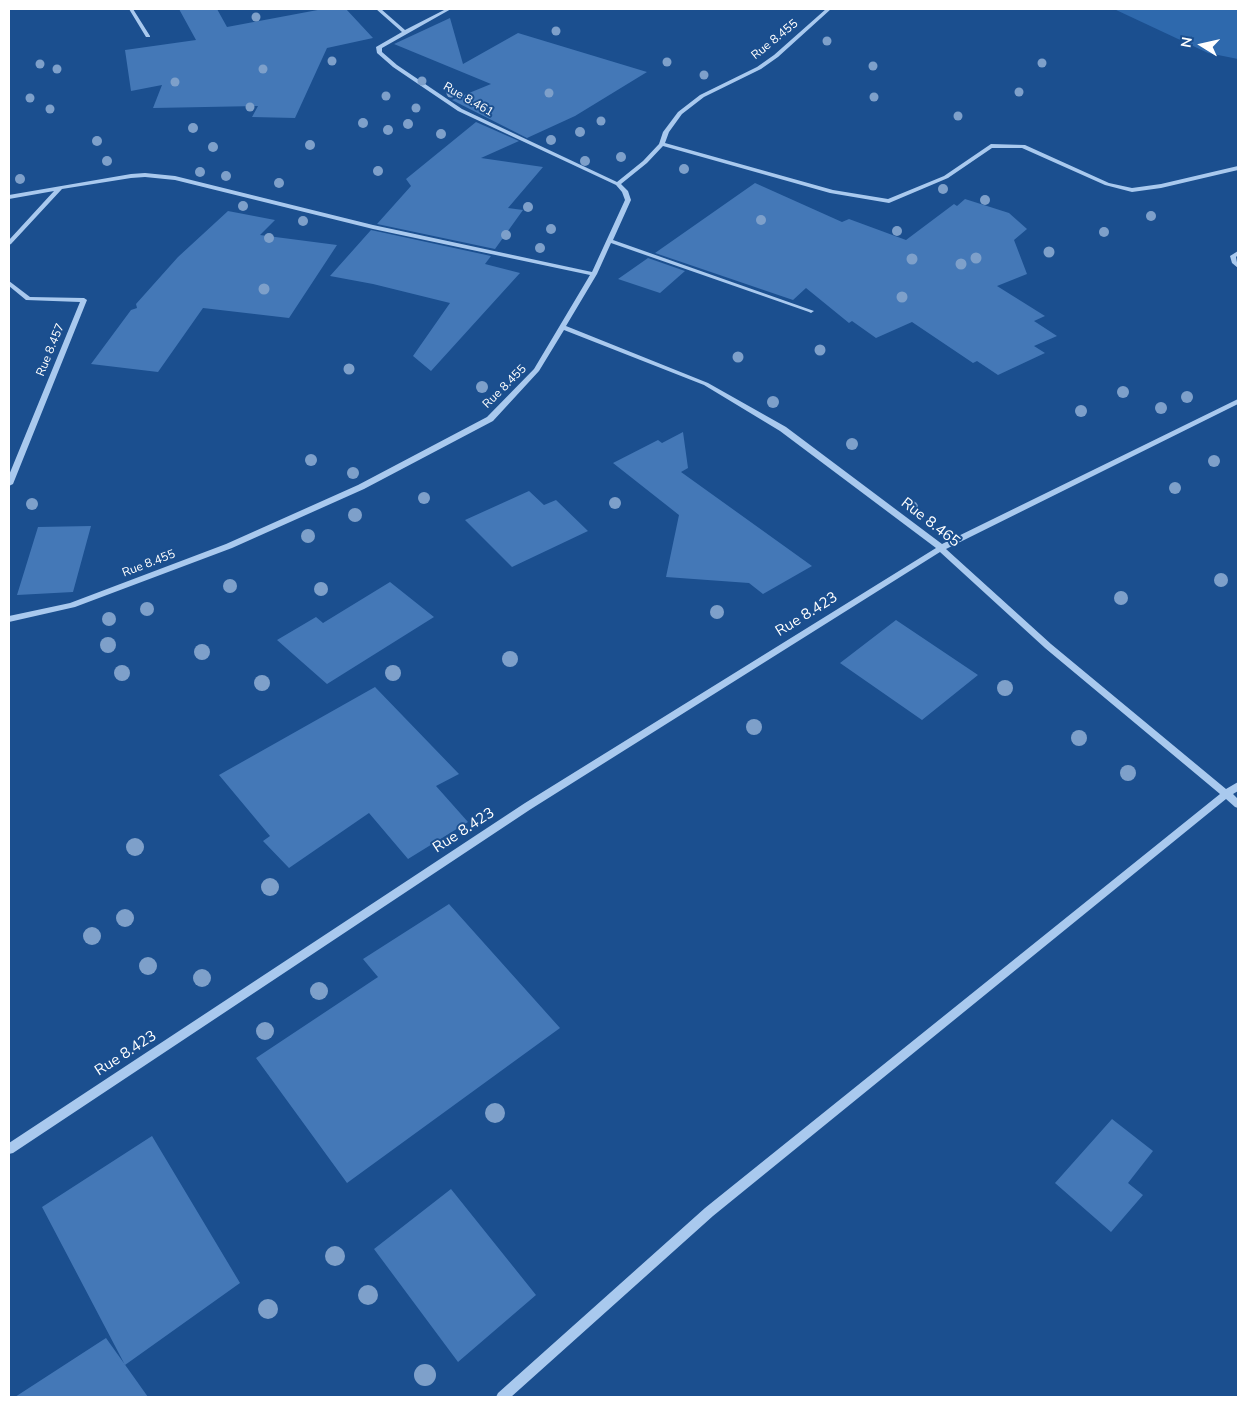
<!DOCTYPE html>
<style>
body{margin:0}
#map{position:relative;width:1247px;height:1406px;overflow:hidden;background:#1b4f8f;font-family:"Nunito Sans",sans-serif}
canvas{display:block}
.frame{position:absolute;inset:0;border:10px solid #fff;pointer-events:none}
.north{position:absolute;left:1177px;top:20px;width:50px;height:50px;-webkit-text-stroke:4px #1b4f8f;paint-order:stroke;rotate:280deg;font-size:14px;font-weight:700;line-height:20px;text-align:center;color:#fff}
.north::after{content:'';display:block;margin:auto;width:18px;height:22px;background:#fff;clip-path:polygon(50% 0,100% 100%,50% 72%,0 100%)}
</style>
<div id="map">
<canvas width="1247" height="1406"></canvas>
<div class="frame"></div>
<div class="north">N</div>
</div>
<script>
const context = document.querySelector('canvas').getContext('2d');
context.lineJoin = 'round';
function paint(path, color) {
  context.fillStyle = color;
  context.fill(path, 'evenodd');
}
function shape(rows) {
  const path = new Path2D();
  for (const r of rows) {
    path.moveTo(r[0], r[1]);
    for (let i = 2; i < r.length; i += 2) path.lineTo(r[i], r[i + 1]);
  }
  return path;
}
function write(font, color, halo, rows, align = 'center') {
  context.font = font + ' "Nunito Sans",sans-serif';
  context.lineWidth = 4;
  context.setLineDash([]);
  context.textBaseline = 'middle';
  context.strokeStyle = halo;
  context.fillStyle = color;
  for (const [text, x, y, turn = 0] of rows) {
    context.save();
    context.translate(x, y);
    context.rotate((+turn || 0) * Math.PI / 180);
    context.textAlign = isNaN(turn) ? turn : align;
    if (halo) context.strokeText(text, 0, 0);
    context.fillText(text, 0, 0);
    context.restore();
  }
}
paint(shape([
 [1114,9,1238,9,1238,59,1208,53]
]), '#2e69ad');
paint(shape([
 [179,9,217,9,227,27,323,9,346,9,373,38,327,48,295,118,252,117,258,106,153,108,162,85,131,91,125,50,196,40],
 [450,18,463,64,518,33,647,72,575,116,527,138,452,100,491,84,394,44],
 [476,122,519,141,481,158,543,167,508,208,523,210,495,249,377,224,411,186,406,179],
 [755,183,842,222,849,219,906,240,954,204,957,206,965,199,1009,213,1027,229,1014,240,1027,274,997,286,1045,316,1034,321,1057,336,1034,346,1045,353,998,375,977,361,973,363,912,322,876,338,852,321,849,323,806,288,793,300,655,253],
 [228,211,275,220,260,235,337,245,289,318,203,308,158,372,91,364,131,310,137,308,136,304,178,257],
 [371,230,491,256,485,264,520,273,431,371,413,356,450,303,373,284,330,276],
 [648,258,685,271,660,293,618,279],
 [683,432,688,468,681,472,812,566,763,594,749,583,666,577,679,515,613,463,658,440,662,443],
 [529,491,544,505,556,500,588,531,512,567,465,520],
 [91,526,73,592,17,595,38,527],
 [390,582,434,617,327,684,277,640,316,617,323,623],
 [896,620,978,675,922,720,840,663],
 [375,687,459,774,436,786,468,822,408,859,369,813,289,868,263,841,270,836,219,775],
 [449,904,560,1028,347,1183,256,1058,378,977,363,959],
 [1112,1119,1153,1151,1128,1183,1143,1195,1111,1232,1055,1183],
 [152,1136,240,1283,125,1365,42,1207],
 [451,1189,536,1295,458,1362,374,1249],
 [106,1338,148,1397,15,1397]
]), '#4478b7');
paint(shape([
 [129,9,133,9,150,36,150,37,146,37,129,9],
 [376,9,381,9,405,30,446,9,451,9,382,48,382,52,397,65,462,109,617,182,643,161,659,144,663,132,678,112,700,95,757,67,774,55,826,9,831,9,778,57,761,69,704,97,682,114,669,132,665,143,833,190,888,199,944,176,991,144,1025,145,1109,183,1132,188,1161,184,1238,166,1238,170,1161,188,1132,192,1105,185,1022,148,992,148,948,178,889,203,830,193,663,146,647,163,621,184,628,191,631,200,613,240,814,311,811,313,809,312,611,243,597,274,566,326,708,383,786,427,942,544,1238,399,1238,404,946,549,1051,644,1226,789,1238,782,1238,791,1233,794,1238,799,1238,808,1235,807,1226,799,713,1216,511,1397,496,1397,498,1393,705,1208,1220,794,1045,648,940,552,531,809,13,1153,9,1154,9,1143,525,803,936,548,780,431,704,385,564,330,539,371,493,421,364,489,232,548,75,607,9,622,9,616,70,603,226,544,358,485,487,417,534,369,590,275,373,229,175,180,145,177,131,178,62,189,11,244,9,245,9,240,54,191,9,199,9,195,131,174,145,173,175,176,373,225,592,272,625,200,622,192,616,185,458,111,393,67,377,53,376,47,402,32,376,9],
 [1238,251,1238,255,1236,257,1238,268,1232,263,1230,256,1238,251],
 [9,281,30,297,84,298,87,300,13,484,9,486,9,475,80,302,26,300,9,286,9,281]
]), '#a9c9ee');
context.fillStyle = '#7ea0ca';
for (const [x, y, r] of [
 [256,17,4.5],
 [556,31,4.5],
 [827,41,4.5],
 [332,61,4.5],
 [667,62,4.5],
 [1042,63,4.5],
 [40,64,4.5],
 [873,66,4.5],
 [57,69,4.5],
 [263,69,4.5],
 [704,75,4.5],
 [422,81,4.5],
 [175,82,4.5],
 [1019,92,4.5],
 [451,93,4.5],
 [549,93,4.5],
 [386,96,4.5],
 [874,97,4.5],
 [30,98,4.5],
 [250,107,4.5],
 [416,108,4.5],
 [50,109,4.5],
 [958,116,4.5],
 [601,121,4.5],
 [363,123,5],
 [408,124,5],
 [193,128,5],
 [388,130,5],
 [580,132,5],
 [441,134,5],
 [551,140,5],
 [97,141,5],
 [310,145,5],
 [213,147,5],
 [621,157,5],
 [107,161,5],
 [585,161,5],
 [684,169,5],
 [378,171,5],
 [200,172,5],
 [226,176,5],
 [20,179,5],
 [279,183,5],
 [943,189,5],
 [985,200,5],
 [243,206,5],
 [528,207,5],
 [1151,216,5],
 [761,220,5],
 [303,221,5],
 [551,229,5],
 [897,231,5],
 [1104,232,5],
 [506,235,5],
 [269,238,5],
 [540,248,5],
 [1049,252,5.5],
 [976,258,5.5],
 [912,259,5.5],
 [961,264,5.5],
 [264,289,5.5],
 [902,297,5.5],
 [820,350,5.5],
 [738,357,5.5],
 [349,369,5.5],
 [482,387,6],
 [1123,392,6],
 [1187,397,6],
 [773,402,6],
 [1161,408,6],
 [1081,411,6],
 [852,444,6],
 [311,460,6],
 [1214,461,6],
 [353,473,6],
 [1175,488,6],
 [424,498,6],
 [615,503,6],
 [32,504,6],
 [912,507,6],
 [355,515,7],
 [308,536,7],
 [1221,580,7],
 [230,586,7],
 [321,589,7],
 [1121,598,7],
 [147,609,7],
 [717,612,7],
 [109,619,7],
 [108,645,8],
 [202,652,8],
 [510,659,8],
 [122,673,8],
 [393,673,8],
 [262,683,8],
 [1005,688,8],
 [754,727,8],
 [1079,738,8],
 [1128,773,8],
 [135,847,9],
 [270,887,9],
 [125,918,9],
 [92,936,9],
 [148,966,9],
 [202,978,9],
 [319,991,9],
 [265,1031,9],
 [495,1113,10],
 [335,1256,10],
 [368,1295,10],
 [268,1309,10],
 [425,1375,11]
]) {
  context.beginPath();
  context.arc(x, y, r, 0, 2 * Math.PI);
  context.fill();
}
write('12px', '#fff', '#1b4f8f', [
 ["Rue 8.455",775,40,-39],
 ["Rue 8.461",468,100,30],
 ["Rue 8.457",51,350,-68],
 ["Rue 8.455",505,387,-45],
 ["Rue 8.455",149,564,-21]
]);
write('15px', '#fff', '#1b4f8f', [
 ["Rue 8.465",930,523,38],
 ["Rue 8.423",807,615,-32],
 ["Rue 8.423",464,831,-33],
 ["Rue 8.423",126,1054,-33]
]);
</script>
